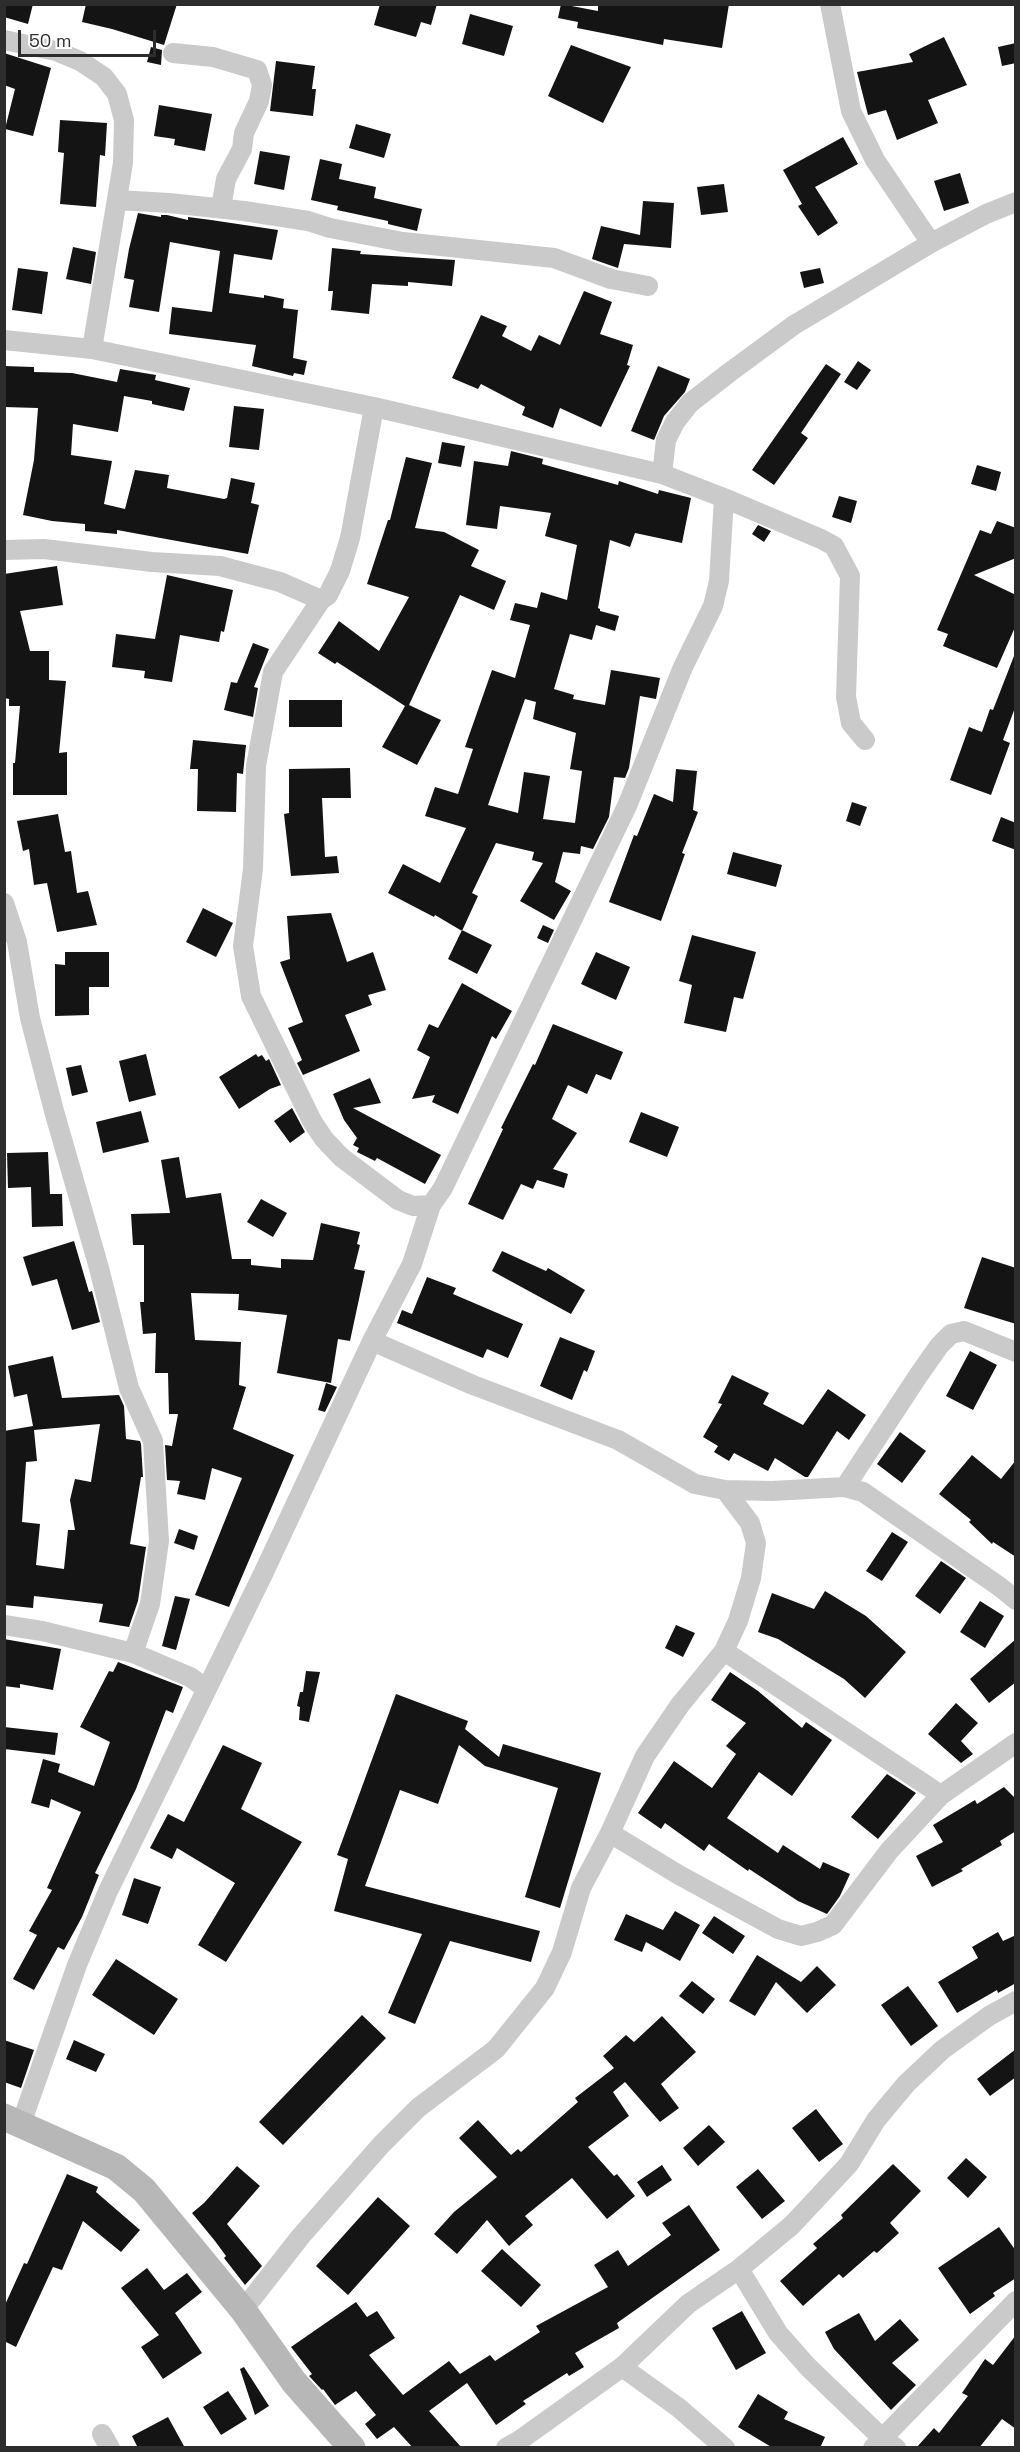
<!DOCTYPE html>
<style>
body{margin:0}
#map{position:relative;width:1020px;height:2452px;overflow:hidden;background:#fff;font-family:"Space Grotesk",sans-serif}
canvas{display:block}
.frame{position:absolute;inset:0;border:6px solid #2d2d2d;pointer-events:none}
.scale{position:absolute;left:18px;top:30px;width:138px;height:27px;box-sizing:border-box;border:3px solid #2d2d2d;border-top:0;padding-left:8px;font-size:18px;line-height:21px;white-space:nowrap;color:#2d2d2d;-webkit-text-stroke:4px #fff;paint-order:stroke}
</style>
<div id="map">
<canvas width="1020" height="2452"></canvas>
<div class="frame"></div>
<div class="scale">50 m</div>
</div>
<script>
const context = document.querySelector('canvas').getContext('2d');
context.lineJoin = 'round';
function paint(path, color) {
  context.fillStyle = color;
  context.fill(path, 'evenodd');
}
function shape(rows) {
  const path = new Path2D();
  for (const r of rows) {
    path.moveTo(r[0], r[1]);
    for (let i = 2; i < r.length; i += 2) path.lineTo(r[i], r[i + 1]);
  }
  return path;
}
function strokePath(path, color, width, dash) {
  context.strokeStyle = color;
  context.lineWidth = width;
  context.lineCap = dash ? 'butt' : 'round';
  context.setLineDash(dash || []);
  context.stroke(path);
}
paint(shape([
 [4,4,33,4,28,24,4,17],
 [86,4,177,4,164,45,112,29,82,22],
 [380,4,437,4,431,25,421,22,416,37,374,25],
 [561,4,598,11,598,4,729,4,722,48,664,39,663,45,577,28,578,22,558,18],
 [470,14,513,26,504,56,462,44],
 [944,37,967,85,928,100,938,123,897,140,886,110,868,115,857,72,913,62,909,54],
 [1016,43,1016,63,1002,66,998,47],
 [571,45,631,67,603,123,548,96],
 [151,47,162,50,161,65,147,62],
 [4,53,51,68,33,136,5,129,15,89,4,85],
 [276,61,315,66,312,89,316,89,313,116,270,111],
 [159,105,212,114,205,151,174,145,175,139,154,136],
 [60,120,107,123,105,156,100,155,96,207,60,204,64,153,58,152],
 [356,124,391,134,384,158,349,148],
 [843,137,858,164,815,187,838,223,818,236,798,206,802,204,783,170],
 [260,151,290,156,284,190,254,184],
 [320,159,342,164,339,179,376,187,374,198,422,209,417,231,388,224,388,221,337,210,338,206,311,200],
 [960,173,969,203,944,211,934,181],
 [724,184,728,212,701,215,697,187],
 [643,201,674,203,671,248,624,244,618,268,592,259,601,226,640,235],
 [138,213,161,217,161,215,167,215,188,220,188,217,211,220,278,230,272,260,234,254,229,293,264,298,264,295,284,299,283,308,298,310,293,358,307,361,304,375,294,373,293,376,252,366,256,345,169,334,172,307,212,312,220,251,170,242,159,312,129,307,134,280,124,278,129,249],
 [73,247,96,252,91,284,66,279],
 [332,248,361,251,360,254,455,260,452,286,408,282,408,286,372,284,369,314,331,310,333,291,328,291],
 [18,268,48,272,42,314,12,310],
 [820,268,824,283,804,288,800,272],
 [584,291,612,302,600,334,633,345,627,365,630,366,601,427,560,408,553,428,522,415,525,407,481,384,478,389,452,378,481,315,507,326,502,336,531,351,539,335,560,345],
 [858,361,871,370,857,390,844,382],
 [826,364,841,374,801,433,808,438,774,485,752,470],
 [4,366,34,367,34,372,72,373,117,382,120,369,156,375,155,380,190,388,184,411,152,404,152,401,124,396,118,432,73,424,71,455,112,461,104,504,125,509,135,470,169,475,167,488,224,499,227,498,231,478,255,483,251,503,259,505,248,554,117,530,117,534,85,531,85,524,52,521,23,515,34,460,38,408,4,407],
 [658,366,690,379,685,392,664,416,654,440,631,431],
 [234,406,264,409,259,450,229,447],
 [442,442,465,446,461,467,438,463],
 [511,451,543,459,542,464,618,485,619,481,658,494,659,490,691,498,682,543,635,533,630,547,610,540,598,608,600,609,600,611,619,616,615,631,596,625,592,640,570,634,554,689,574,695,573,699,605,705,611,670,660,678,656,699,640,696,629,768,625,778,614,777,609,817,593,849,581,846,580,854,563,852,555,882,571,891,554,920,520,901,543,863,532,860,534,852,496,843,472,893,478,896,462,931,435,915,434,917,388,893,403,864,440,883,466,828,425,816,435,787,458,794,473,749,465,747,492,670,515,678,530,625,510,620,515,603,537,608,541,592,567,600,577,545,545,536,551,513,500,506,497,529,466,525,474,461,508,466],
 [525,699,536,702,533,719,576,733,570,769,582,771,575,823,543,819,550,776,524,772,518,813,488,805],
 [406,457,432,463,415,528,444,532,479,550,471,566,506,581,494,610,460,595,409,705,441,720,417,765,382,747,405,706,337,662,335,664,318,653,339,621,379,651,409,597,367,584,388,520,390,520],
 [977,465,1001,472,996,491,971,484],
 [839,496,857,501,851,523,832,517],
 [997,521,1016,528,1016,558,974,575,1016,595,1016,625,997,668,943,646,948,634,937,630,980,530,991,534],
 [758,525,771,531,764,542,752,534],
 [57,566,63,605,20,611,30,651,49,651,49,680,66,681,59,753,67,752,67,795,13,795,13,763,15,763,20,706,9,706,9,699,4,698,4,574],
 [167,575,233,590,224,632,221,631,219,642,180,635,172,682,144,678,145,671,112,667,116,634,155,639],
 [253,643,269,649,254,687,258,688,253,717,224,710,231,682,237,683],
 [1014,656,1016,705,1003,740,1010,743,991,795,950,780,969,727,982,732,990,709,993,710],
 [289,700,342,700,342,727,289,727],
 [193,740,246,745,243,774,237,773,236,812,197,811,198,769,190,769],
 [350,768,351,798,322,798,325,857,337,856,339,873,291,876,284,814,289,813,289,769],
 [676,769,697,771,693,810,698,812,682,853,685,854,661,921,609,902,634,835,637,836,654,794,673,802],
 [852,802,867,807,860,826,846,821],
 [58,814,65,852,71,851,77,893,88,891,97,925,57,932,47,883,34,885,29,849,23,851,17,821],
 [1001,817,1016,823,1016,850,992,841],
 [733,852,782,865,776,887,727,874],
 [203,908,233,923,216,957,186,942],
 [331,913,347,962,373,952,386,990,368,995,372,1005,345,1015,360,1051,303,1075,297,1063,302,1060,288,1028,303,1022,280,962,290,959,287,916],
 [543,925,554,930,548,943,537,938],
 [462,930,492,945,477,974,448,959],
 [692,935,756,952,743,999,734,997,726,1032,684,1023,692,985,679,981],
 [65,952,109,952,109,987,89,987,89,1015,55,1016,55,964,65,965],
 [596,952,630,967,616,1000,581,984],
 [462,983,512,1011,496,1039,492,1036,458,1114,432,1102,435,1095,412,1099,430,1057,417,1050,429,1024,438,1028],
 [553,1024,623,1052,611,1080,596,1074,587,1094,568,1085,552,1119,577,1133,553,1169,568,1174,564,1188,537,1180,533,1189,521,1184,503,1220,468,1204,503,1129,501,1128,533,1064,535,1065],
 [146,1054,156,1095,129,1102,119,1061],
 [256,1054,258,1057,262,1055,266,1061,269,1059,281,1085,270,1089,239,1109,219,1077],
 [81,1065,88,1092,72,1096,66,1068],
 [370,1078,381,1103,353,1108,441,1155,425,1184,377,1158,375,1161,357,1152,359,1148,353,1145,357,1138,344,1120,333,1094],
 [292,1108,305,1132,290,1143,274,1121],
 [141,1111,149,1142,103,1153,96,1122],
 [641,1112,679,1127,667,1157,629,1142],
 [48,1152,50,1194,62,1194,63,1226,32,1227,31,1187,8,1188,7,1153],
 [179,1157,186,1198,221,1193,232,1259,251,1259,251,1265,281,1268,281,1259,313,1260,321,1223,360,1232,357,1244,360,1245,354,1269,365,1271,350,1341,338,1339,331,1383,277,1373,287,1315,238,1310,239,1294,191,1293,195,1340,241,1342,239,1385,246,1387,233,1429,294,1455,229,1607,195,1595,242,1478,212,1468,205,1500,177,1494,180,1481,167,1480,165,1445,172,1446,178,1414,169,1414,168,1373,155,1373,156,1333,143,1334,140,1302,144,1302,144,1245,133,1245,131,1214,170,1213,161,1160],
 [261,1199,287,1213,273,1237,247,1222],
 [74,1241,89,1292,92,1291,100,1322,72,1330,57,1279,32,1286,23,1257],
 [502,1251,546,1271,548,1268,585,1290,571,1314,492,1271],
 [982,1257,1016,1268,1016,1324,964,1308],
 [427,1277,456,1288,453,1294,523,1324,508,1358,487,1349,483,1358,397,1323,402,1310,412,1314],
 [560,1337,595,1351,587,1372,584,1370,572,1400,540,1386],
 [970,1351,997,1365,973,1410,946,1396],
 [53,1356,62,1398,119,1395,124,1406,126,1439,140,1441,141,1444,143,1477,141,1477,130,1544,146,1547,138,1601,129,1627,99,1622,103,1604,34,1596,33,1608,4,1605,4,1431,33,1426,27,1394,14,1397,8,1366],
 [100,1424,91,1482,75,1479,70,1500,75,1530,68,1530,64,1569,36,1565,40,1524,22,1522,26,1462,37,1461,34,1430],
 [732,1375,769,1393,763,1404,803,1425,828,1389,866,1415,849,1440,837,1431,808,1477,805,1477,775,1458,768,1471,734,1453,729,1461,714,1452,718,1446,703,1437,722,1404,718,1403],
 [326,1383,337,1387,325,1412,318,1410],
 [900,1432,926,1451,902,1483,877,1464],
 [972,1455,1001,1479,1016,1460,1016,1557,993,1542,992,1544,969,1522,971,1520,939,1494],
 [179,1529,198,1536,194,1550,174,1543],
 [892,1532,908,1542,882,1581,866,1571],
 [941,1561,966,1578,940,1614,915,1596],
 [825,1591,866,1616,906,1652,865,1698,844,1679,778,1639,758,1632,772,1593,814,1609],
 [175,1596,190,1599,176,1650,162,1646],
 [980,1601,1004,1616,985,1648,960,1632],
 [676,1625,695,1633,683,1657,665,1648],
 [4,1639,61,1649,53,1690,20,1684,20,1688,4,1686],
 [1016,1639,1016,1682,989,1703,970,1679],
 [118,1662,183,1687,173,1713,166,1710,136,1789,95,1873,99,1875,82,1917,64,1950,58,1947,34,1990,13,1979,37,1935,29,1931,52,1890,47,1888,81,1812,51,1799,49,1808,31,1803,43,1759,60,1764,58,1772,94,1786,110,1742,80,1727,109,1671,113,1672],
 [306,1671,320,1672,309,1722,299,1720,300,1707,297,1706,300,1692,303,1692],
 [730,1672,758,1691,802,1728,806,1722,832,1740,792,1796,759,1772,727,1818,778,1853,783,1845,820,1869,823,1862,850,1874,840,1896,827,1914,798,1901,749,1869,748,1871,709,1844,704,1851,665,1823,661,1829,638,1813,674,1761,712,1788,736,1754,726,1746,746,1723,711,1700],
 [396,1694,468,1721,465,1729,499,1757,503,1744,601,1773,560,1908,525,1897,558,1788,485,1766,459,1745,438,1804,400,1790,365,1886,540,1931,531,1962,450,1941,415,2024,388,2013,422,1934,334,1911,348,1859,337,1855],
 [956,1703,978,1723,961,1741,973,1754,961,1763,928,1734],
 [4,1727,58,1733,55,1755,4,1749],
 [223,1745,262,1763,241,1809,302,1842,226,1962,198,1945,235,1883,177,1848,172,1859,150,1848,168,1814,184,1822],
 [887,1774,916,1793,878,1839,851,1817],
 [1004,1787,1016,1799,1016,1831,1000,1841,1002,1845,961,1869,963,1871,932,1887,916,1856,943,1842,933,1825,975,1800,977,1804],
 [134,1878,161,1887,148,1924,122,1915],
 [675,1911,700,1925,680,1961,646,1942,642,1952,614,1940,626,1914,663,1930],
 [714,1916,745,1936,733,1954,702,1933],
 [998,1932,1003,1941,1016,1935,1016,1983,998,1993,997,1990,957,2013,938,1982,978,1958,972,1947],
 [757,1955,801,1982,817,1966,836,1985,807,2013,776,1982,755,2016,729,2001],
 [116,1959,178,1999,154,2035,92,1995],
 [692,1981,715,1999,703,2014,679,1996],
 [908,1986,938,2026,911,2046,881,2005],
 [362,2015,386,2038,283,2145,259,2122],
 [662,2016,696,2052,661,2084,679,2108,660,2122,625,2082,613,2092,629,2116,588,2147,614,2176,617,2174,635,2196,607,2219,572,2178,525,2216,533,2225,509,2246,487,2220,457,2254,434,2234,454,2212,497,2177,459,2138,478,2120,511,2155,518,2149,521,2152,578,2102,575,2098,614,2068,603,2056,626,2035,634,2042],
 [4,2040,34,2050,21,2088,4,2082],
 [74,2040,105,2054,96,2072,66,2059],
 [1016,2049,1016,2077,990,2096,977,2079],
 [816,2109,843,2144,819,2162,792,2128],
 [709,2125,725,2142,698,2166,683,2148],
 [966,2158,987,2177,968,2198,947,2178],
 [893,2164,921,2191,890,2223,899,2233,877,2253,874,2251,843,2278,839,2274,803,2306,780,2281,817,2248,813,2244,843,2218,841,2215],
 [662,2165,672,2180,647,2197,637,2182],
 [237,2166,260,2186,227,2224,262,2266,245,2285,224,2258,226,2256,215,2241,192,2213,204,2203],
 [758,2169,785,2201,762,2219,736,2187],
 [67,2174,98,2187,96,2192,140,2230,121,2252,83,2221,62,2270,53,2267,16,2347,4,2341,4,2307,24,2263,27,2264],
 [378,2197,410,2226,348,2295,316,2266],
 [689,2205,720,2250,617,2323,619,2328,575,2353,584,2367,569,2376,567,2373,523,2401,526,2404,496,2425,467,2383,429,2411,462,2448,413,2448,394,2427,377,2439,365,2424,376,2415,356,2391,335,2405,323,2389,322,2390,309,2376,312,2374,291,2347,356,2302,367,2317,377,2311,395,2338,369,2355,403,2395,449,2361,460,2374,490,2355,495,2361,540,2332,536,2326,608,2287,594,2265,618,2250,628,2266,671,2235,662,2223],
 [999,2227,1016,2251,1016,2278,993,2293,995,2296,970,2314,938,2268],
 [502,2249,541,2285,521,2307,481,2271],
 [147,2268,164,2290,187,2273,202,2292,175,2313,202,2353,163,2379,141,2347,159,2335,121,2288],
 [742,2311,766,2353,736,2370,712,2328],
 [859,2313,875,2341,900,2319,919,2340,892,2363,916,2385,891,2410,834,2349,825,2332],
 [1016,2335,1016,2429,1002,2419,979,2448,916,2448,934,2428,939,2433,968,2396,962,2393,985,2359,993,2365],
 [244,2367,269,2406,255,2415,240,2369],
 [228,2391,247,2419,221,2435,203,2407],
 [758,2394,788,2412,784,2419,825,2437,820,2448,773,2448,738,2427],
 [168,2417,185,2448,138,2448,132,2436]
]), '#141414');
strokePath(shape([
 [830,4,851,111,875,160,931,243],
 [4,40,56,51,80,61,104,77,117,94,124,120,123,163,92,349],
 [173,53,213,57,257,70,262,85,259,101,244,133,242,149,226,179,221,208],
 [117,200,169,203,244,211,308,221,330,228,403,242,554,258,611,279,648,286],
 [4,340,92,349,374,407,662,474,724,498,821,539,834,546,850,576,846,697,851,723,865,740],
 [374,407,350,538,340,571,328,595,321,600,273,672,256,766,253,869,243,946,251,996,312,1121,324,1139,341,1157,398,1200,413,1206,431,1205],
 [662,474,666,440,675,422,690,403,730,372,794,325,931,243,986,214,1016,202],
 [4,550,44,549,152,562,220,566,280,582,321,600],
 [4,903,17,942,30,1018,54,1111,99,1268,129,1388,153,1441,159,1541,150,1604,133,1653],
 [372,1341,473,1385,618,1440,695,1484,725,1490,772,1491,845,1487,863,1492,1000,1587,1016,1600],
 [845,1487,918,1376,939,1346,951,1334,964,1331,1016,1352],
 [4,1625,42,1631,133,1653,190,1677,207,1689],
 [724,1651,941,1795],
 [610,1833,679,1875,778,1929,801,1936,817,1932,833,1925,889,1851,941,1795,1016,1743],
 [21,2124,77,1965,108,1891,263,1574,372,1341,412,1264,431,1205,443,1188,627,806,683,667,713,606,719,581,724,498],
 [739,2269,778,2333,808,2367,883,2439,896,2448],
 [243,2310,301,2236,381,2145,418,2108,496,2049,545,1988,562,1952,581,1888,610,1833,645,1756,680,1705,724,1651,738,1621,751,1578,756,1543,750,1523,725,1490],
 [622,2367,679,2408,725,2448],
 [102,2434,110,2448],
 [506,2448,520,2440,622,2367,688,2304,739,2269,792,2225,849,2164,876,2120,906,2084,942,2050,989,2016,1016,2001],
 [873,2448,1016,2301]
]), '#cacaca', 20);
strokePath(shape([
 [4,2117,116,2167,144,2190,243,2310,294,2382,352,2448]
]), '#b7b7b7', 27);
</script>
